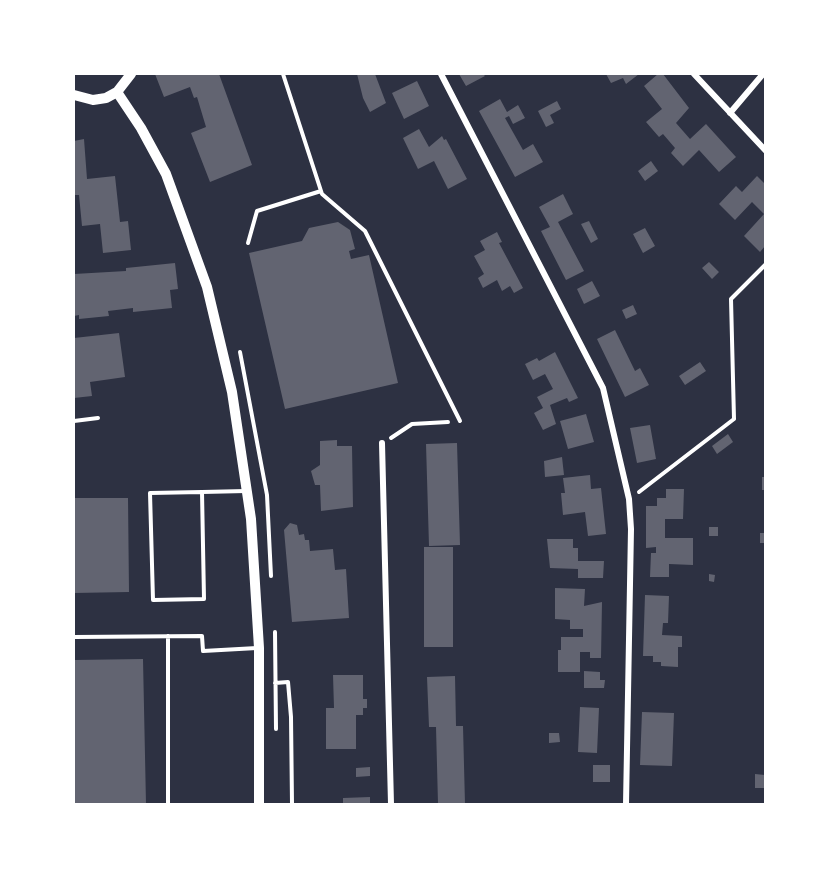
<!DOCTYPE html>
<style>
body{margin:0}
#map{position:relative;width:839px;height:878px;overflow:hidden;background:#2d3142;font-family:Montserrat,sans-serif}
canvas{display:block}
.frame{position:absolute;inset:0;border:75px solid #fff;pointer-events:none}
</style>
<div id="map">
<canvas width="839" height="878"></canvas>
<div class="frame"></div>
</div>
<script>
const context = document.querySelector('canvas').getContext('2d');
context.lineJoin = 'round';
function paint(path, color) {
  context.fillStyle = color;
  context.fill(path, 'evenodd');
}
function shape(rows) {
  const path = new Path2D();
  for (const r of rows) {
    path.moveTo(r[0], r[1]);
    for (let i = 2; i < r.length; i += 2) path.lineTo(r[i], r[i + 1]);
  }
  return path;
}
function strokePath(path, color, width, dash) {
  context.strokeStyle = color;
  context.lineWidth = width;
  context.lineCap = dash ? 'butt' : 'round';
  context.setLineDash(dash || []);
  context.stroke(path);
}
paint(shape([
 [155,74,219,74,252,165,210,182,191,133,206,127,197,97,194,98,190,87,164,97],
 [357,74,375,74,386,103,370,112,363,98],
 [459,74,483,74,485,76,466,86],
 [606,74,639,74,626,84,623,78,611,83],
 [658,74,663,74,689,108,676,123,690,139,706,124,736,157,719,172,699,150,683,166,671,153,675,148,663,134,659,137,646,122,662,109,644,86],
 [417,81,429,106,404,119,392,93],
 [500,99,507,112,518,105,525,118,513,124,509,116,505,118,523,150,533,144,543,162,515,177,479,111],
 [557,101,561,109,550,115,554,123,546,127,538,111],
 [419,129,429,147,442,136,444,140,446,139,467,179,448,189,434,161,418,169,403,138],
 [84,139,87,179,115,176,120,222,128,221,131,250,103,253,100,224,82,226,79,195,74,195,74,141],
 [651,161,658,171,645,181,638,171],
 [757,176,765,184,765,246,760,252,744,236,764,214,752,202,735,220,719,204,736,186,742,192],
 [563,194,573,214,558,222,584,271,566,280,541,231,550,227,539,207],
 [589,221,598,239,591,243,581,224],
 [338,222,350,230,355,249,349,251,351,259,369,255,398,383,285,409,249,253,302,241,309,228],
 [645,228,655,246,643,253,633,234],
 [497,232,502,242,499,243,523,288,514,293,510,286,502,291,497,280,483,288,478,278,484,274,474,256,485,250,480,241],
 [709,262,719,272,712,279,702,268],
 [175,263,178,289,170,290,172,308,133,312,133,308,108,311,109,316,79,319,79,315,74,316,74,274,126,271,126,268],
 [592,281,600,296,584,304,577,289],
 [633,305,637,314,626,319,622,310],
 [615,330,635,371,640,368,649,385,625,397,597,339],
 [119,333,125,377,90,382,92,396,74,398,74,338],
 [555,352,578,398,569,402,567,398,550,405,556,424,543,430,534,413,543,408,537,397,553,389,545,374,533,380,525,364,537,358,539,361],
 [700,362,706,371,685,385,679,376],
 [586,414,594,442,568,449,560,421],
 [650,425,656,459,637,463,630,428],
 [728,434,733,442,717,454,712,446],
 [337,440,337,446,352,446,353,507,321,511,320,485,315,485,311,471,320,465,320,441],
 [457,443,460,545,429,546,426,444],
 [562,457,564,475,545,477,544,461],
 [590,475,591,489,601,488,606,534,588,536,585,512,563,515,561,493,565,493,563,478],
 [762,477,765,477,765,490,762,490],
 [666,489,684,489,683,519,665,519,665,538,693,538,693,565,669,564,669,577,650,577,651,553,656,553,656,547,646,548,646,506,657,506,657,498,666,498],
 [74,498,128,498,129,592,74,593],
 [290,523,297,525,299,535,304,534,305,540,309,540,310,551,333,549,335,570,346,569,349,618,292,622,284,530],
 [709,527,718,527,718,536,709,536],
 [760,533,765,533,765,543,760,543],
 [547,539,573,539,573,548,578,548,578,561,604,561,603,578,578,578,578,569,550,568],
 [424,547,453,547,453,647,424,647],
 [709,574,715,575,714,582,709,581],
 [555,588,585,589,584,606,602,602,601,658,590,658,590,652,580,652,580,672,558,672,558,650,561,650,561,637,583,637,583,629,570,629,570,620,555,619],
 [645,595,669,596,668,623,663,623,662,635,682,636,682,647,678,647,678,667,661,666,661,662,653,662,653,656,643,656],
 [143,659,146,804,74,804,74,660],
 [584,671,600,672,600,680,605,680,604,688,584,688],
 [333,675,363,675,363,699,367,699,367,708,363,708,363,715,356,715,356,749,326,749,326,708,334,708],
 [455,676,456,726,463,726,465,804,438,804,436,727,429,727,427,677],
 [580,707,599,708,597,753,578,752],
 [642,712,674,713,672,766,640,765],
 [549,733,559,733,560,742,549,743],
 [593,765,610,765,610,782,593,782],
 [370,767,370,776,356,777,356,768],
 [755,774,765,775,765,788,755,788],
 [370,797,370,804,343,804,343,798]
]), '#626471');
strokePath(shape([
 [240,352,267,495,271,576],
 [74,421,98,418],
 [391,438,412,424,448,422],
 [639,492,734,419,731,299,766,264],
 [275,632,276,729],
 [275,683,288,682,291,717,292,804]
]), '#fff', 4);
strokePath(shape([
 [283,74,322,194,365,231,460,421],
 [248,243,257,211,321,191],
 [202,492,204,599,153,600,150,493,202,492,246,491],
 [168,636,168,804],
 [74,637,202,636,203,651,257,648]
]), '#fff', 4);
strokePath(shape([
 [441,74,603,388,629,499,631,529,626,804],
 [694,74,766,151],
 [730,113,763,74],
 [382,443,391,804]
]), '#fff', 6);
strokePath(shape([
 [117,92,141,128,166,174,207,287,232,392,251,519,259,648,259,804],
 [74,95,93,100,106,98,117,92,131,74]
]), '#fff', 10);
</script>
